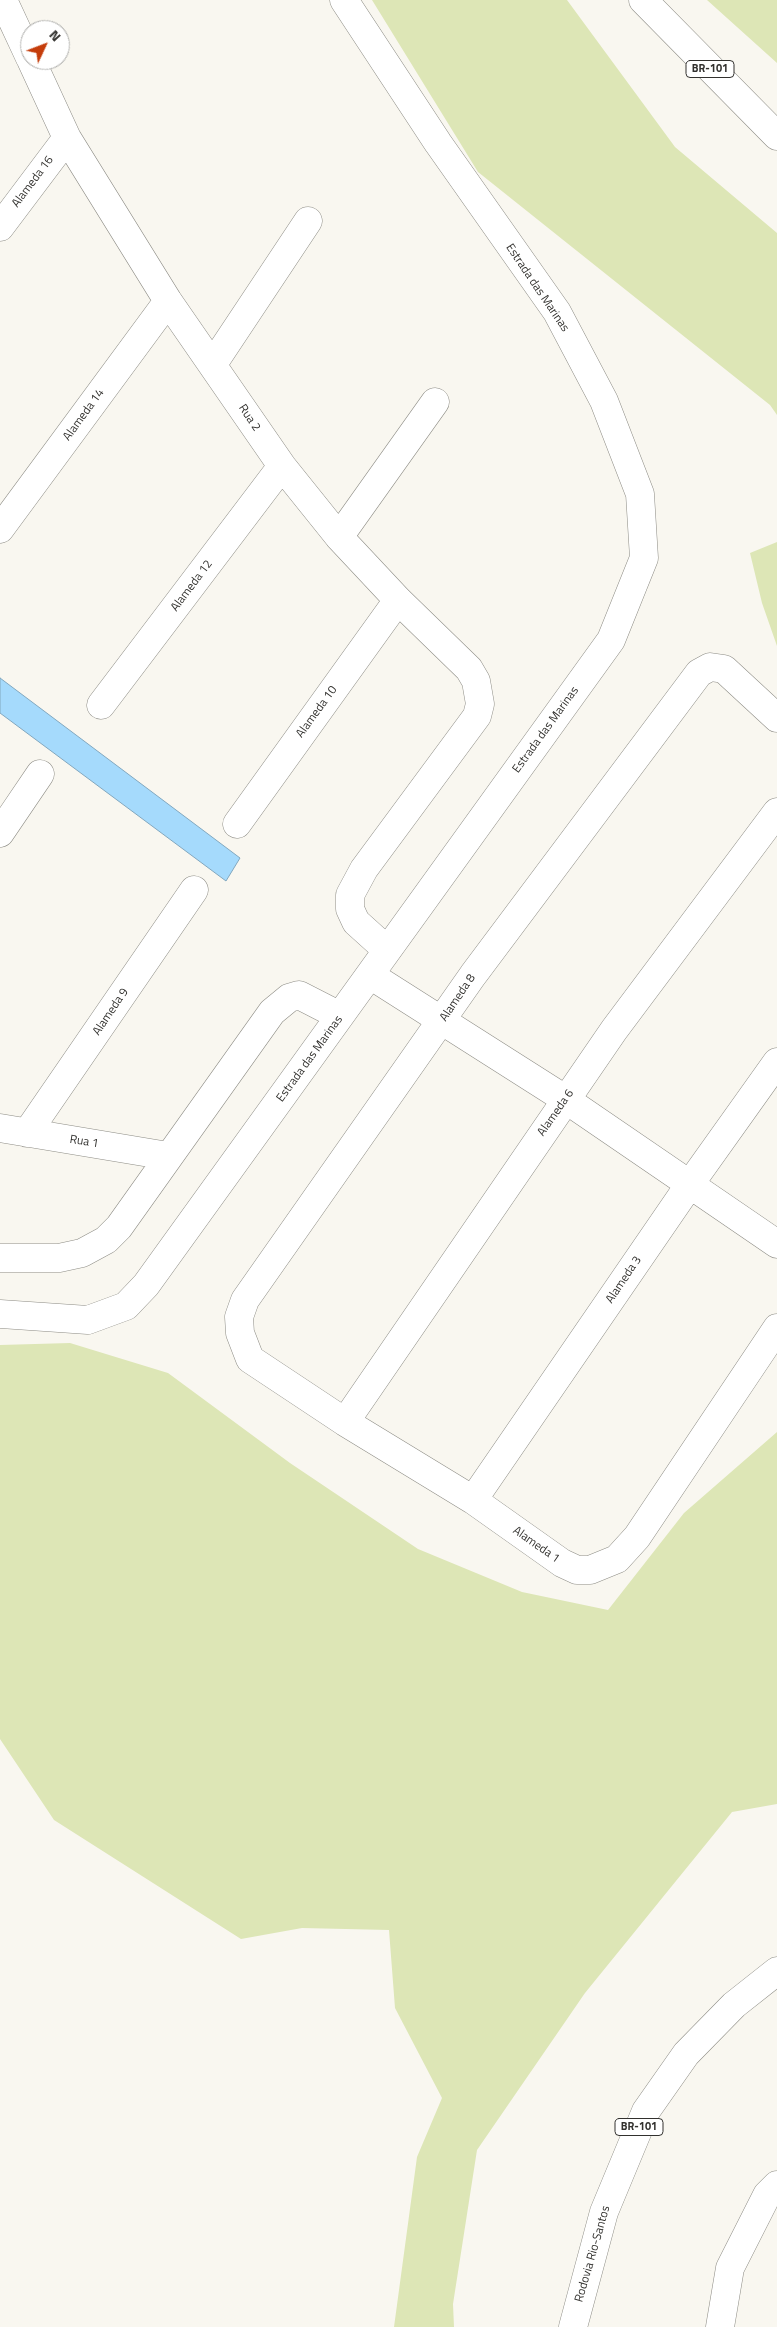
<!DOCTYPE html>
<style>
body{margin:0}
#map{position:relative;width:777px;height:2327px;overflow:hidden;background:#f9f7f0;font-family:"Titillium Web",sans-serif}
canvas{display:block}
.north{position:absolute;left:20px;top:20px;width:50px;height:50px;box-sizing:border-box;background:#fff;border:1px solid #adadab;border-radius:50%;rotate:47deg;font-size:14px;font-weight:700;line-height:20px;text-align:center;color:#32312e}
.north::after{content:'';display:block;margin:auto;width:18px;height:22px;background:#c53d0b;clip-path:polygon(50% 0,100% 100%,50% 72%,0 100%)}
</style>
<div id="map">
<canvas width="777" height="2327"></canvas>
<div class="north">N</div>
</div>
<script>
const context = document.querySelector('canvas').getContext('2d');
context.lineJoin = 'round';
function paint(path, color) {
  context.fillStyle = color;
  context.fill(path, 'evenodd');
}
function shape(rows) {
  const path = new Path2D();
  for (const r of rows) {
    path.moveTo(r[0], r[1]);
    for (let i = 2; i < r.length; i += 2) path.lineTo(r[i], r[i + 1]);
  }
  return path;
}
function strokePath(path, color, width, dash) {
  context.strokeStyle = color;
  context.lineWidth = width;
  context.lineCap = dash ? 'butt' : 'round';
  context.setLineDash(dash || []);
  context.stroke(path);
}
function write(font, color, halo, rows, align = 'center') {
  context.font = font + ' "Titillium Web",sans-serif';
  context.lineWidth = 4;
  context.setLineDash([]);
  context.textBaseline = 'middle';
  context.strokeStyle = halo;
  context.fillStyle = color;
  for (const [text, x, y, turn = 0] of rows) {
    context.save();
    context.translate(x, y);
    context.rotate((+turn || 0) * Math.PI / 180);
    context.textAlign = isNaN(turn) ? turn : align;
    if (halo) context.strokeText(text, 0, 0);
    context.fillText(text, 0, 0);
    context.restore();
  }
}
paint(shape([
 [372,0,567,0,675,147,777,233,777,415,770,405,478,172],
 [707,0,777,0,777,63],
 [777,542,777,646,762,603,750,553],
 [70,1343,168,1373,290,1463,418,1549,522,1592,608,1610,684,1513,777,1432,777,1804,732,1812,585,1993,477,2150,453,2304,454,2327,394,2327,417,2157,442,2098,395,2008,389,1930,302,1928,241,1939,54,1820,0,1739,0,1345]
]), '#dde6b6');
const water = shape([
 [0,678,240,858,226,881,0,713,0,678]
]);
paint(water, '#a5dafc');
strokePath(water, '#82a7be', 1);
const street = shape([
 [3,0,30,58],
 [31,60,67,138,168,301,282,466,339,537,398,600,469,669,476,681,480,704,477,716,364,869,350,895,350,909,356,922,387,950],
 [0,227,67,138],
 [213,364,308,221],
 [0,529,168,301],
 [339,537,435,402],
 [101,705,282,466],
 [777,718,724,669,710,667,699,673,473,975,245,1300,239,1317,240,1333,250,1359,345,1422,473,1500,562,1563,577,1570,590,1570,617,1559,637,1537,777,1328],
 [237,824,398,600],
 [0,833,40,774],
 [370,975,565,1099,777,1244],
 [0,1128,168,1156],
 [27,1133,194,890],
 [0,1258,59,1258,82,1253,106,1240,119,1227,272,1012,289,998,299,995,340,1016],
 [0,1314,88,1320,126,1306,146,1285,611,640,644,558,640,494,604,401,557,312,438,143,344,0],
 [345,1422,614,1030,777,812],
 [473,1500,690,1184,777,1062],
 [720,2327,730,2268,767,2195,777,2185]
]);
const highway = shape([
 [643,0,777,136],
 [573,2327,604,2212,646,2111,686,2054,734,2005,777,1971]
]);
strokePath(street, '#8d8c85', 29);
strokePath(highway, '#8d8c85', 29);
strokePath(street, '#fff', 28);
strokePath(highway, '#fff', 28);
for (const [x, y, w] of [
 [710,69,48],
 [639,2127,48]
]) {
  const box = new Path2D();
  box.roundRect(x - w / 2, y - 8.5, w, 17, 4);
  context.fillStyle = '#fff';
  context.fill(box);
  strokePath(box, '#32312e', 1);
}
write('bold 11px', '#32312e', null, [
 ["BR-101",710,69],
 ["BR-101",639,2127]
]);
write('12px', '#32312e', '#fff', [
 ["Alameda 16",33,182,-53],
 ["Estrada das Marinas",537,288,56],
 ["Alameda 14",84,415,-54],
 ["Rua 2",249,418,56],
 ["Alameda 12",192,586,-53],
 ["Alameda 10",317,712,-54],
 ["Estrada das Marinas",546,730,-54],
 ["Alameda 8",458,998,-56],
 ["Alameda 9",111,1012,-56],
 ["Estrada das Marinas",310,1059,-54],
 ["Alameda 6",556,1113,-55],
 ["Rua 1",84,1142,9],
 ["Alameda 3",624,1280,-56],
 ["Alameda 1",536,1545,35],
 ["Rodovia Rio-Santos",593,2254,-74]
]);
</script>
